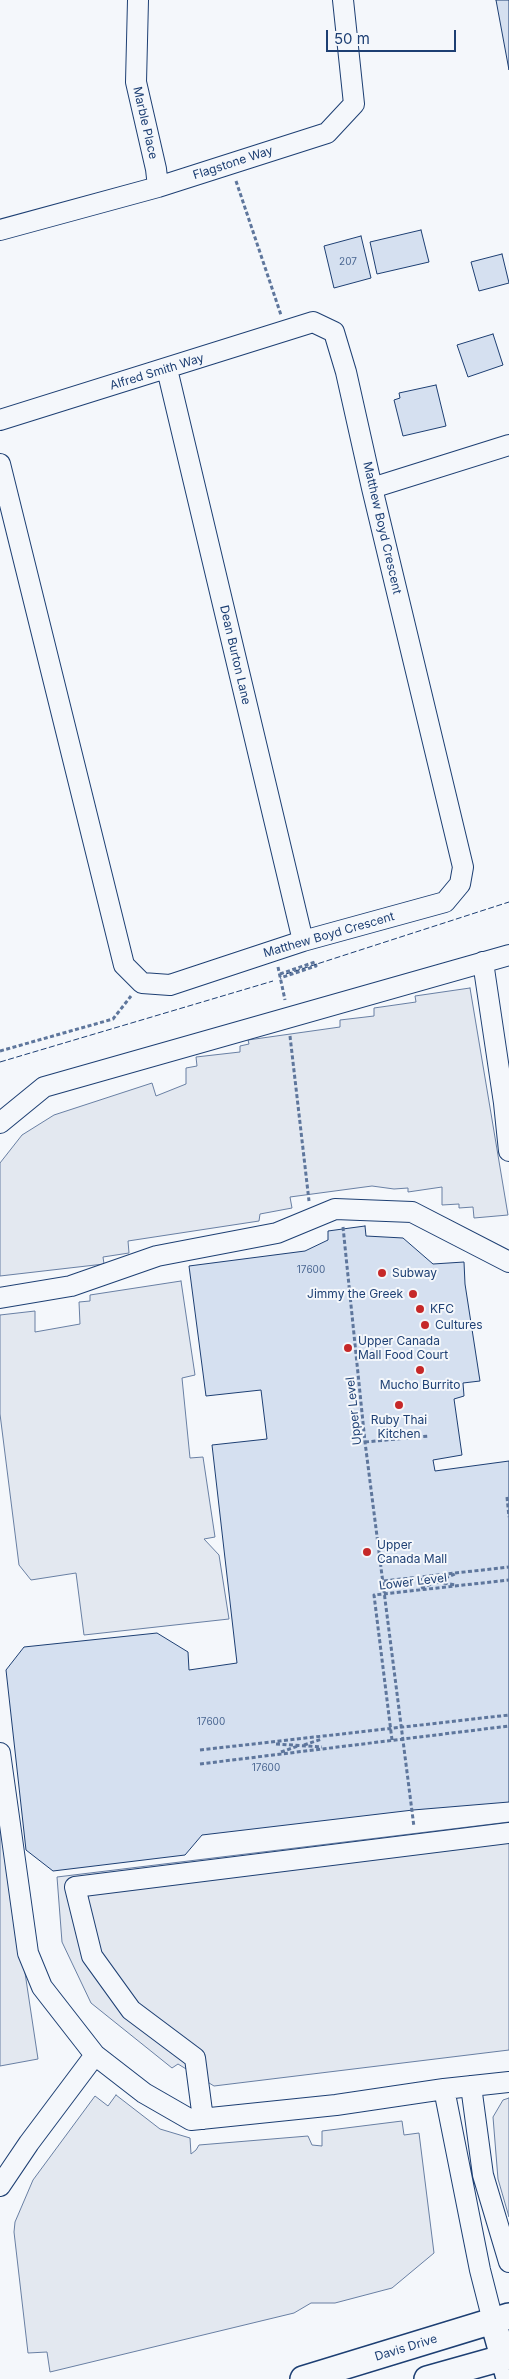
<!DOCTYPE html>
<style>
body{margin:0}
#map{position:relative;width:509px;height:2379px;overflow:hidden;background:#f4f7fb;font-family:Inter,sans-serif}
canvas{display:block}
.scale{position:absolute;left:326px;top:30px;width:130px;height:22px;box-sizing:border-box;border:2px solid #1d3f73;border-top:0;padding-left:6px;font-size:15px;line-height:18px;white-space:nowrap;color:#1d3f73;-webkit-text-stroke:4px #f4f7fb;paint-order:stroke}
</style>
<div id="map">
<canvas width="509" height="2379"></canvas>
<div class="scale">50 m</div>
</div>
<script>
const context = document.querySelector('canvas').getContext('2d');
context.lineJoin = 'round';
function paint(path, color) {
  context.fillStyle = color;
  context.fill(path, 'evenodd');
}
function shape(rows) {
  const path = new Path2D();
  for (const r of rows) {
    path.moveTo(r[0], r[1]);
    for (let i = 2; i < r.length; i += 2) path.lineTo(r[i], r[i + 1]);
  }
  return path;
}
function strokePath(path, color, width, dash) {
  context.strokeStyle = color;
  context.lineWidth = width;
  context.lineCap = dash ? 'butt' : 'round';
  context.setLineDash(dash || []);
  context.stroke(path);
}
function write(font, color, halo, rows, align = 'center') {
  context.font = font + ' Inter,sans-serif';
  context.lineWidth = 4;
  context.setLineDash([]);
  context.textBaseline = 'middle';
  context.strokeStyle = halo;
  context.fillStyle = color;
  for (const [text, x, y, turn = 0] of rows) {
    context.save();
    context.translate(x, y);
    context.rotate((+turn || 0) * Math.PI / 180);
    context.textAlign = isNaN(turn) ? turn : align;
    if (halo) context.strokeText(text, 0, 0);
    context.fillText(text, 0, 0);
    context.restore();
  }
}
const parking = shape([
 [470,988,508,1215,474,1218,473,1207,459,1208,459,1204,442,1205,442,1187,408,1192,408,1188,394,1189,372,1186,290,1197,292,1208,260,1214,259,1221,128,1241,129,1253,103,1257,104,1264,0,1276,0,1163,22,1135,54,1115,152,1083,156,1096,186,1084,186,1068,197,1066,196,1057,240,1052,240,1046,249,1044,248,1040,340,1027,340,1020,374,1016,374,1008,416,1002,415,996,470,988],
 [181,1281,195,1375,182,1378,190,1458,203,1457,215,1537,204,1539,219,1555,229,1619,84,1635,76,1573,31,1580,19,1565,0,1414,0,1315,35,1311,35,1332,80,1324,79,1302,90,1301,90,1295,181,1281],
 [0,1807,38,2059,0,2066,0,1807],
 [509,1822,509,2050,214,2086,178,2064,172,2068,91,2003,62,1942,57,1877,509,1822],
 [116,2095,160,2129,190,2138,191,2154,196,2150,199,2145,308,2136,312,2145,322,2146,322,2131,402,2121,404,2135,419,2133,434,2253,392,2288,335,2303,311,2303,294,2313,50,2372,47,2352,28,2353,14,2232,15,2222,33,2180,95,2096,108,2106,116,2095],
 [509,2098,509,2217,498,2179,493,2117,503,2100,509,2098]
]);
paint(parking, '#e3e8f0');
strokePath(parking, '#687fa3', 1);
const building = shape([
 [496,0,509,0,509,70,496,0],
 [421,230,429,262,377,274,370,242,421,230],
 [361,236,371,278,334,288,324,246,361,236],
 [502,254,509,283,479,291,471,262,502,254],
 [493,334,503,365,468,377,457,345,493,334],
 [436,385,446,426,403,436,394,400,400,398,399,393,436,385],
 [365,1226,366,1236,403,1238,433,1264,464,1262,465,1284,480,1381,463,1383,464,1396,454,1399,462,1455,433,1460,435,1471,509,1461,509,1802,413,1810,202,1835,185,1855,53,1871,26,1850,6,1670,24,1647,157,1633,188,1652,189,1670,237,1663,212,1445,267,1439,261,1390,206,1396,189,1266,305,1251,328,1240,328,1231,365,1226]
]);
paint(building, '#d5e0f0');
strokePath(building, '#1d3f73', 1);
const minor = shape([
 [138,0,136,82,156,169,158,187],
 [0,230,158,187,327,133,354,104,343,0],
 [167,369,303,941],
 [0,420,313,322,334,332,346,372,372,488,463,867,460,884,445,902,303,941,170,985,142,983,124,965,0,464],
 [372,488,509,445],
 [483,962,504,1103,509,1151],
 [0,1123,44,1087,509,955],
 [0,1298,71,1286,157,1256,277,1233,335,1209,412,1212,509,1262],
 [0,1753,28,1953,42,1987,95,2055,144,2093,191,2120,336,2105,444,2089,509,2082],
 [471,2086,483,2175,509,2262],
 [444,2089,480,2270,493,2321],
 [203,2119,195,2058,131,2010,92,1956,75,1887,509,1833],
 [0,2186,29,2143,95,2055]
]);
const major = shape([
 [493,2321,509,2378],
 [303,2379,509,2316],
 [427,2379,509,2356]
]);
strokePath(minor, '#1d3f73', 22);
strokePath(major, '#1d3f73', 28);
strokePath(shape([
 [236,181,281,315],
 [278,967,285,1000],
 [280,974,315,962,316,966,280,978],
 [290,1036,309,1201],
 [0,1051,113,1019,131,996],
 [343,1227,365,1442,414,1827],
 [365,1442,429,1436],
 [507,1497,509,1517],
 [418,1579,456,1585],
 [384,1581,509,1567],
 [421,1588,455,1574],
 [392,1740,374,1595,509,1580],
 [276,1744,322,1747],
 [304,1745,322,1739],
 [200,1750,509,1715],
 [281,1752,298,1746],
 [200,1764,509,1726]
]), '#5e769c', 3, [4, 2.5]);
strokePath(minor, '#f4f7fb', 20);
strokePath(major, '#f4f7fb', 25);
strokePath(shape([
 [286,974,509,902],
 [0,1062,273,981]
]), '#1d3f73', 1, [6, 2.5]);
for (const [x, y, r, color] of [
 [382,1273,5,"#c62828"],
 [413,1294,5,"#c62828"],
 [420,1309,5,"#c62828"],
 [425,1325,5,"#c62828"],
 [348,1348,5,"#c62828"],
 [420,1370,5,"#c62828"],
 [399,1405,5,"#c62828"],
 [367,1552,5,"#c62828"]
]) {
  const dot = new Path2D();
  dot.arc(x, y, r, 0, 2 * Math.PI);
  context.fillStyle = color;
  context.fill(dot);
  strokePath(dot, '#f4f7fb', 2);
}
write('10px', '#4b6792', null, [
 ["207",348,262],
 ["17600",311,1270],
 ["17600",211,1722],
 ["17600",266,1768]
]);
write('12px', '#1d3f73', '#f4f7fb', [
 ["Marble Place",145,123,77],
 ["Flagstone Way",233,163,-18],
 ["Alfred Smith Way",157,372,-17],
 ["Matthew Boyd Crescent",382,528,77],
 ["Dean Burton Lane",235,655,77],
 ["Matthew Boyd Crescent",329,935,-16],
 ["Upper Level",354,1411,-96],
 ["Lower Level",413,1582,-7],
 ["Davis Drive",406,2348,-17]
]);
write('12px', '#1d3f73', '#f4f7fb', [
 ["Subway",392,1273],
 ["Jimmy the Greek",403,1294,"right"],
 ["KFC",430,1309],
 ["Cultures",435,1325],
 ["Upper Canada",358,1341],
 ["Mall Food Court",358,1355],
 ["Mucho Burrito",420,1385,"center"],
 ["Ruby Thai",399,1420,"center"],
 ["Kitchen",399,1434,"center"],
 ["Upper",377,1545],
 ["Canada Mall",377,1559]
], 'left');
</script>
